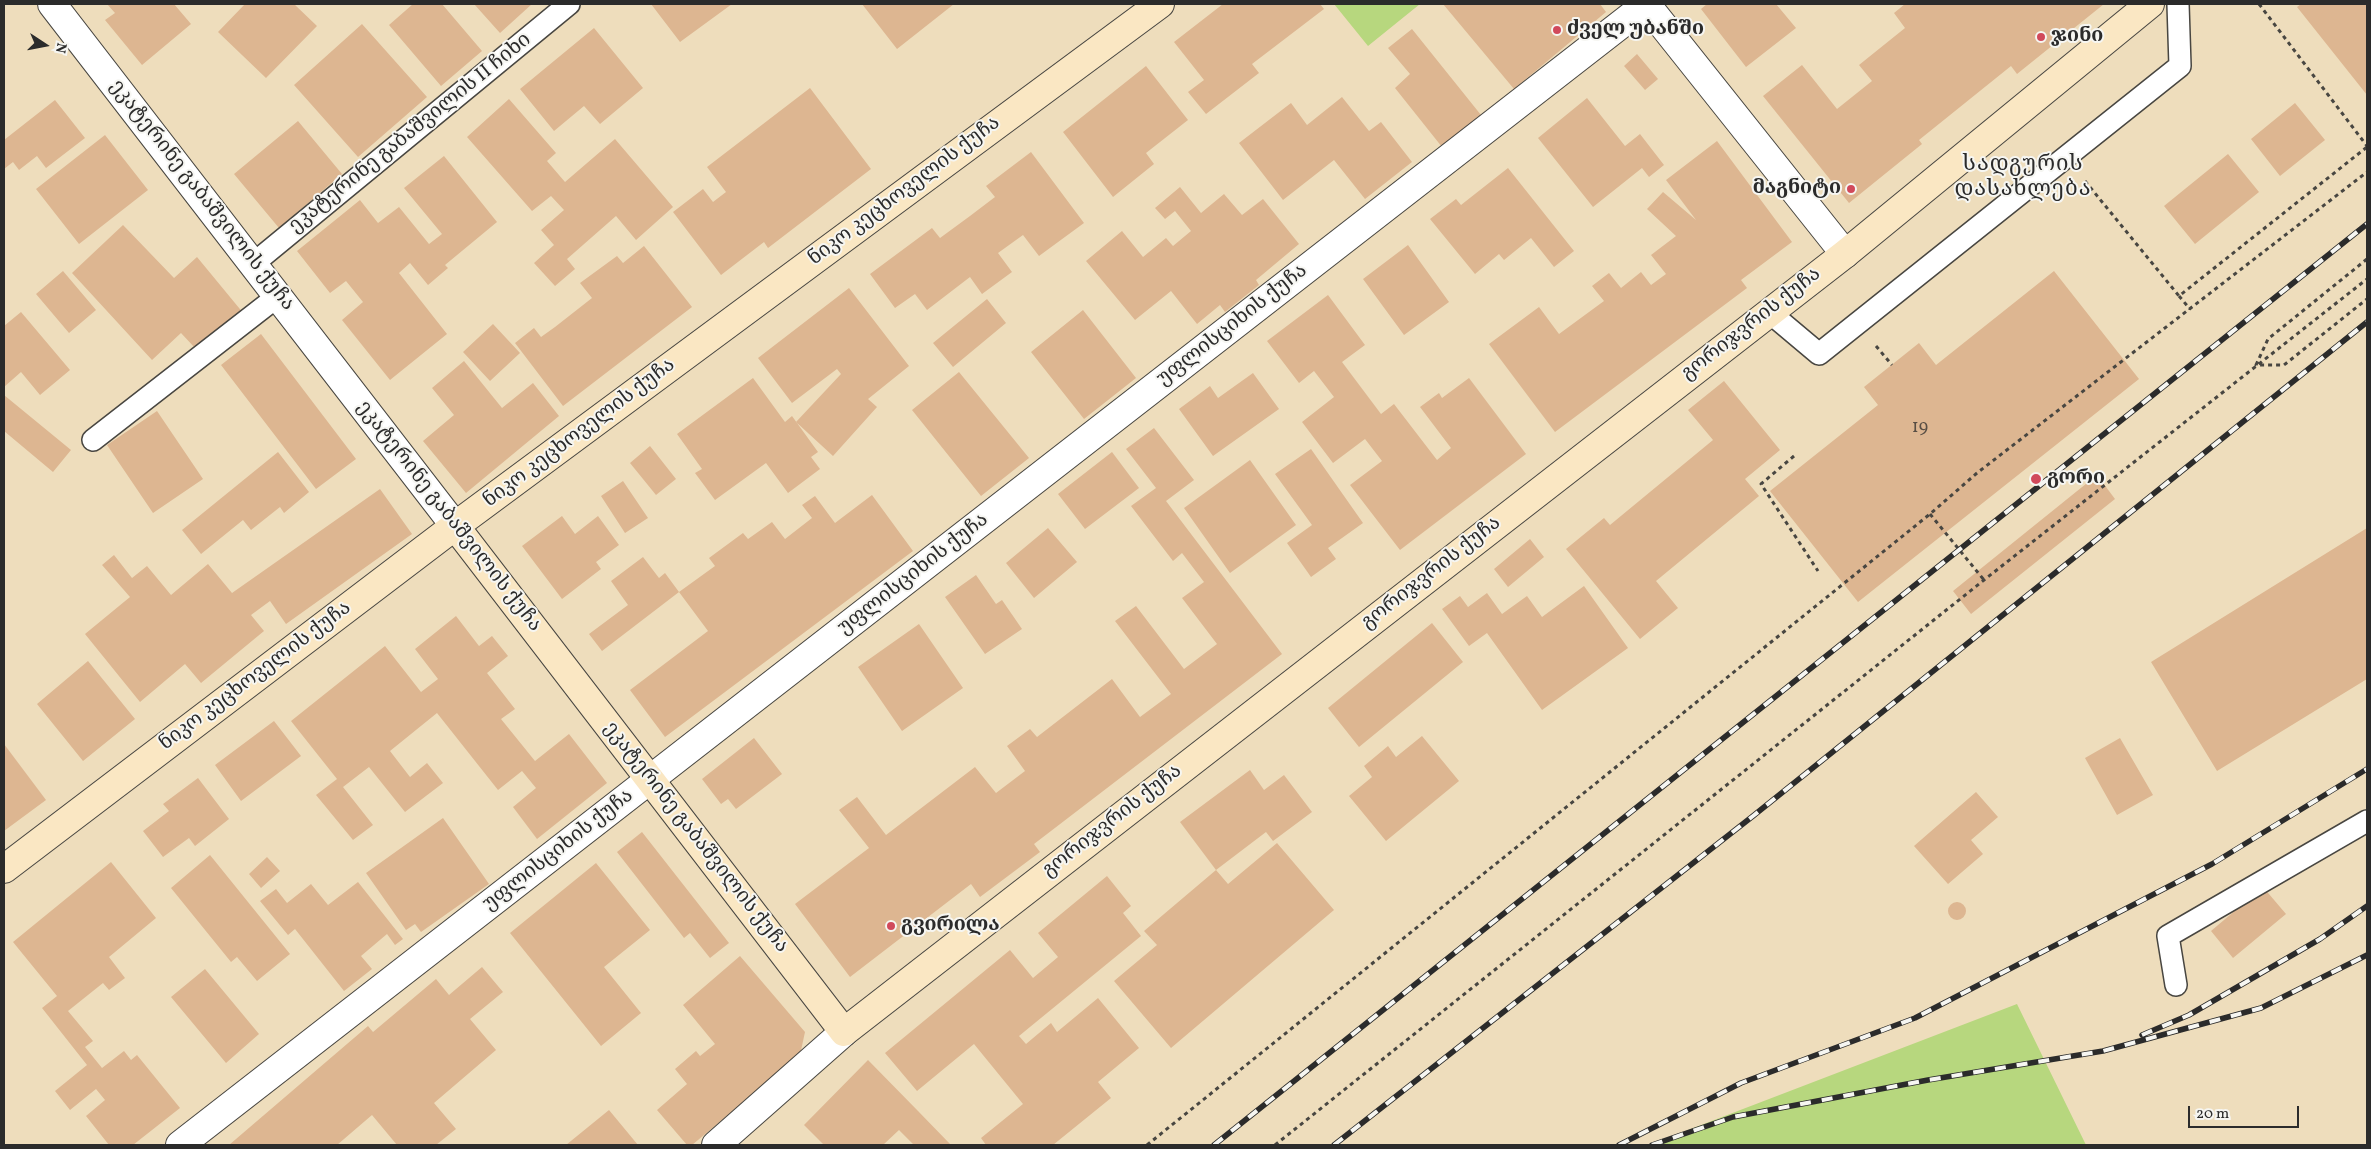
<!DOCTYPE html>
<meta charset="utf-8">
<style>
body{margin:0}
#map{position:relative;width:2371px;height:1149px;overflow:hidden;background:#eeddbc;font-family:Vollkorn,serif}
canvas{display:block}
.frame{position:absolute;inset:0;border:5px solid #2b2b2b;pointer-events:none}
.north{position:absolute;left:20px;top:20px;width:50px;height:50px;-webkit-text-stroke:4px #f6f6f2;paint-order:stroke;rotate:101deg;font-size:14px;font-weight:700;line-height:20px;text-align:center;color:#2b2b2b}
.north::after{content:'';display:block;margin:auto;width:18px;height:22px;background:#2b2b2b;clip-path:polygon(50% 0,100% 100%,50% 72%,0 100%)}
.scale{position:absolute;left:2188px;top:1106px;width:111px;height:22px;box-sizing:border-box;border:2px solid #2b2b2b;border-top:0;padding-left:6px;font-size:15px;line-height:18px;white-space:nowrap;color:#2b2b2b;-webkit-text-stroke:4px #f6f6f2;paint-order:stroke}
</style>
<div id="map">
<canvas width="2371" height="1149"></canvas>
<div class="frame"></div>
<div class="north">N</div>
<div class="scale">20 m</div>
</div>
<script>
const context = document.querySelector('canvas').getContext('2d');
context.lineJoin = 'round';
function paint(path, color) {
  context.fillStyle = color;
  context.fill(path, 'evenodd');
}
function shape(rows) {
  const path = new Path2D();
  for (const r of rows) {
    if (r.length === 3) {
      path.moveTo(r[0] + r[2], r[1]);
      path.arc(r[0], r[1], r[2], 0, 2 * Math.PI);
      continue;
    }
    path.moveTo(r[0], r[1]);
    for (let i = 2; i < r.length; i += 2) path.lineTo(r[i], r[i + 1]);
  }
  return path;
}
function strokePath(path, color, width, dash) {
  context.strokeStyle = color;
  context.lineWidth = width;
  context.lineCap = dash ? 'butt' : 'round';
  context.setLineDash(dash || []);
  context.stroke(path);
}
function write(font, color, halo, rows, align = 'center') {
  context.font = font + ' Vollkorn,"Noto Serif Georgian",serif';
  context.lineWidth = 4;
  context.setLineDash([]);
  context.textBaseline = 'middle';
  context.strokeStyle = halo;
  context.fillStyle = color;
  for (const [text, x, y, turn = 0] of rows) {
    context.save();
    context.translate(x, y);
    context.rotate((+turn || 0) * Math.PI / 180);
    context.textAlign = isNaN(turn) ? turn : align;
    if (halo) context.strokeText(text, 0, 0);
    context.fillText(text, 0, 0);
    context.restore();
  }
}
paint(shape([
 [1334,4,1420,4,1368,46],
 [2017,1004,2086,1145,1649,1145]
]), '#b7d77e');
paint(shape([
 [107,4,174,4,191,24,142,65,105,20,115,13],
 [245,4,294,4,317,26,266,78,218,32],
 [413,4,442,4,482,51,441,86,389,25],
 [474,4,532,4,500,33],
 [651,4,732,4,680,42],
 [862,4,954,4,897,49],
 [1223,4,1320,4,1324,9,1252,64,1259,73,1206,114,1188,92,1204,80,1174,42],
 [1443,4,1600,4,1606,12,1514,89],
 [1707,4,1776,4,1796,28,1746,67,1701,9],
 [1905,4,2104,4,2017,74,2011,66,1919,140,1922,144,1849,203,1763,96,1802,65,1837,109,1872,81,1859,65,1905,28,1894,13],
 [2301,4,2367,4,2367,95,2297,7],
 [362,24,427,97,358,157,294,85],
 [594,28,643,88,600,124,584,106,554,131,520,89],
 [1412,29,1481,115,1442,147,1395,88,1410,74,1388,48],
 [1637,54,1658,79,1645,90,1624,66],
 [1146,66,1188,120,1146,153,1154,164,1113,197,1063,132],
 [810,88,871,169,768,248,764,242,721,275,673,212,703,189,713,202,726,192,707,167],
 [1342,97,1369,131,1381,122,1412,162,1365,199,1334,160,1283,200,1239,143,1291,103,1307,125],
 [1587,98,1625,146,1640,134,1664,165,1649,177,1642,168,1593,207,1538,138],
 [509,99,556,153,547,161,565,182,615,139,673,207,636,240,616,216,567,259,575,269,555,286,534,263,554,245,541,230,564,210,551,196,532,211,467,137],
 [55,100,85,138,46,168,37,156,19,170,13,162,4,169,4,140],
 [2295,103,2325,140,2280,176,2251,139],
 [298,121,342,174,279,228,234,174],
 [105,135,148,190,79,244,36,189],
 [1717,141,1792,242,1741,280,1747,288,1555,432,1489,344,1539,307,1559,334,1604,301,1592,286,1609,273,1621,288,1641,272,1651,285,1666,274,1651,255,1676,236,1647,209,1663,192,1696,220,1666,180],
 [1031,152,1084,223,1039,256,1023,235,998,253,1012,272,982,294,970,277,927,310,915,294,895,308,870,274,932,228,940,238,970,216,995,197,986,186],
 [2228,154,2259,192,2195,244,2164,206],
 [444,156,497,222,445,265,448,268,428,285,410,263,399,273,447,334,390,380,342,320,363,302,346,281,330,293,297,251,360,200,378,223,399,207,429,244,442,234,404,188],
 [1508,168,1574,251,1554,267,1531,238,1504,260,1499,254,1475,274,1430,219,1456,199,1461,205],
 [1180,187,1201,213,1224,194,1242,215,1263,199,1299,244,1256,280,1259,285,1225,312,1220,305,1197,324,1171,291,1135,320,1086,261,1122,231,1143,257,1166,238,1173,246,1191,231,1175,211,1165,219,1155,208],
 [123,225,174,278,197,257,244,314,195,348,181,333,152,360,72,273],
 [1408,245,1449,302,1404,335,1363,279],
 [644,246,692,307,563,406,515,343,534,328,541,337,555,327,592,298,580,283,617,256,623,263],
 [63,271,96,310,69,333,36,294],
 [2054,271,2139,379,1858,602,1770,491,1878,405,1864,387,1919,343,1936,365],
 [849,288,909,366,868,399,877,407,833,456,796,422,841,374,837,369,792,403,758,358],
 [1328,295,1365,345,1342,362,1381,414,1394,404,1437,460,1451,448,1420,407,1439,393,1442,398,1469,378,1526,454,1400,550,1350,485,1382,461,1365,439,1333,463,1302,422,1334,397,1314,371,1299,383,1267,341],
 [987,299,1006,323,953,367,933,343],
 [1083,310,1136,378,1084,419,1031,352],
 [21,312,70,370,40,395,21,372,4,387,4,326],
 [493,324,520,353,490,381,463,352],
 [261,334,356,459,316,489,221,365],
 [464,361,502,408,533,383,559,416,466,493,423,441,454,415,432,388],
 [959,372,1029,458,981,496,912,410],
 [1253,373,1279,409,1213,456,1179,409,1210,386,1218,398],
 [753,378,785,422,792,416,818,452,811,457,820,469,788,493,766,463,715,500,695,473,702,469,677,434],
 [1724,381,1780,450,1745,479,1759,496,1656,581,1678,608,1640,639,1566,549,1604,518,1610,525,1713,440,1688,410],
 [4,395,71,450,53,472,4,431],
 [157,411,203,479,153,513,107,445],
 [1154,428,1194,480,1166,501,1282,654,1034,844,1040,852,980,897,971,884,850,977,795,904,869,848,839,810,857,797,886,835,975,767,996,793,1025,771,1007,746,1030,729,1037,737,1112,679,1140,717,1171,694,1115,621,1136,606,1184,669,1217,644,1182,598,1204,582,1182,553,1173,561,1131,506,1156,488,1126,449],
 [650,446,676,479,656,495,630,463],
 [1311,449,1363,523,1328,548,1336,559,1311,577,1287,543,1312,525,1275,474],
 [278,452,309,492,284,513,280,507,251,530,243,520,201,554,182,530],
 [1112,452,1139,488,1085,529,1058,494],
 [1250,460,1296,525,1230,573,1184,508],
 [2097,475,2115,499,1971,614,1953,591],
 [623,481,648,518,625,533,601,496],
 [380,489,412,534,286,624,270,601,251,615,264,631,201,683,185,664,140,702,85,634,130,597,102,565,114,555,132,578,147,566,171,595,208,564,232,593],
 [872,495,913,551,665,737,630,690,708,631,679,592,715,566,709,558,743,533,748,539,772,522,785,539,812,518,802,505,815,496,835,523],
 [562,516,575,534,598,516,619,545,596,562,601,569,562,599,522,546],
 [1048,528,1077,562,1034,598,1006,563],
 [2367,528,2367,679,2217,771,2151,662],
 [1530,539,1544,557,1508,587,1494,569],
 [643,557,659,578,665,573,679,592,602,651,589,634,628,605,611,581],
 [976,575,996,604,1002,600,1022,629,985,654,945,597],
 [1584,586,1628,648,1542,710,1487,633,1469,646,1442,609,1460,596,1468,607,1487,593,1502,614,1527,596,1542,617],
 [456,616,479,646,492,636,508,656,487,673,515,709,501,719,535,761,569,734,607,783,537,839,513,807,536,788,522,771,498,790,437,713,390,751,410,777,427,763,443,783,405,812,369,767,343,787,373,825,353,840,316,795,337,779,291,721,385,646,421,692,438,679,415,649],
 [1432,623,1463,662,1359,747,1328,708],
 [919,624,963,688,902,731,858,667],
 [88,661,135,719,83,761,37,704],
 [274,721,301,756,241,801,215,765],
 [1422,736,1459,781,1386,841,1349,796,1372,777,1364,766,1388,746,1396,757],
 [754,738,782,774,736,809,728,799,721,804,702,779],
 [2120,738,2153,795,2117,815,2085,758],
 [4,744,46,800,4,831],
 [1250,770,1264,790,1284,775,1312,812,1273,841,1266,832,1216,870,1180,822],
 [198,778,229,819,195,846,189,838,163,857,143,831,169,811,163,804],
 [1976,792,1998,817,1971,840,1983,854,1948,884,1914,846],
 [443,818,489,884,421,932,415,924,406,930,366,873],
 [642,832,729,943,710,958,690,933,684,938,617,852],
 [1277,843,1334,910,1171,1048,1114,981,1157,945,1144,931,1216,870,1228,884],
 [210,855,290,954,257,981,237,957,231,962,171,888],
 [267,857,280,871,261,888,249,874],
 [111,862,156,918,109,957,125,978,109,990,103,983,68,1011,93,1041,85,1047,102,1068,124,1051,131,1060,137,1055,180,1108,133,1145,109,1145,86,1116,105,1100,96,1089,70,1110,55,1091,87,1065,42,1008,57,996,13,942],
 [596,863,650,930,604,967,641,1013,601,1046,510,933],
 [1107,876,1131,906,1123,913,1141,936,1019,1036,1026,1044,1051,1023,1057,1032,1098,998,1139,1048,1098,1082,1111,1098,1053,1145,986,1145,981,1138,1023,1104,974,1044,917,1091,885,1053,1010,950,1033,978,1058,957,1038,933],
 [358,882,403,939,395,945,387,934,361,956,372,969,344,991,295,929,288,935,260,901,276,889,287,903,311,884,328,905],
 [2263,887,2286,914,2233,958,2211,931],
 [1957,911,9],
 [740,956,805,1032,800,1055,692,1145,687,1145,657,1110,687,1084,675,1069,696,1051,700,1056,715,1044,683,1005],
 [482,967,503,992,470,1019,496,1050,434,1103,456,1129,436,1145,397,1145,372,1115,337,1145,229,1145,368,1026,373,1032,436,979,449,995],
 [205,969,259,1034,226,1063,171,997],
 [868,1060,918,1111,951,1145,914,1145,899,1130,883,1145,824,1145,804,1125],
 [609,1110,638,1145,566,1145]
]), '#ddb691');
const service = shape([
 [253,264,569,4],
 [1769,312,1819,354,2180,66,2178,4],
 [93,440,278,296],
 [2176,985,2168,936,2367,821]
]);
const minor = shape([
 [52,4,455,526],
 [1646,4,1845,254],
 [180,1145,1647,4],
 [716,1145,844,1032]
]);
const secondary = shape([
 [455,526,844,1032,1845,254,2150,4],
 [4,869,455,526,1160,4]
]);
strokePath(service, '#484641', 24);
strokePath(minor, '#484641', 30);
strokePath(secondary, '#484641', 30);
strokePath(shape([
 [2259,4,2367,146],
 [2085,181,2179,296,2367,147],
 [2367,259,2268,339,2256,365,2284,365,2367,299],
 [2179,296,2190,309],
 [1876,346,1892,365],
 [1794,456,1761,484,1818,571],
 [1930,514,1984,580],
 [1147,1145,1930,514,1977,473,2367,172],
 [1275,1145,1984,580,2367,279]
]), '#484641', 3, [4, 4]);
strokePath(service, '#fff', 21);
strokePath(minor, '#fff', 28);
strokePath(secondary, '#fae7c3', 28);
const rail = shape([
 [2142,1035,2189,1015,2320,939,2367,906],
 [1214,1145,2367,224],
 [1334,1145,1753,816,2367,322],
 [1619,1145,1741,1083,1915,1018,2212,864,2367,769],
 [1652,1145,1733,1117,1928,1080,2103,1051,2261,1008,2367,955]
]);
strokePath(rail, '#2b2b2b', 5.5);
strokePath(rail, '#f6f6f2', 4, [11]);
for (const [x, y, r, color] of [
 [1557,30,5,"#d1495b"],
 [2041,37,5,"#d1495b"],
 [1851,189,5,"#d1495b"],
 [2036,479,6,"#d1495b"],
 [891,926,5,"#d1495b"]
]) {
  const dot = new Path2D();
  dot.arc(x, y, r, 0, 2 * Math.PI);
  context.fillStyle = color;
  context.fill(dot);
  strokePath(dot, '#f6f6f2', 2);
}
write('18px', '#584e44', null, [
 ["19",1920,429]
]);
write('bold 20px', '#2b2b2b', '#f6f6f2', [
 ["ძველ უბანში",1567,30],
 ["ჯინი",2051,37],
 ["მაგნიტი",1841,189,"right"],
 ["გორი",2047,479],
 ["გვირილა",901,926]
], 'left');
write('20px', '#2b2b2b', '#f6f6f2', [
 ["ეკატერინე გაბაშვილის II ჩიხი",411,134,-39],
 ["ნიკო კეცხოველის ქუჩა",905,192,-37],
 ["ეკატერინე გაბაშვილის ქუჩა",201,196,52],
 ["გორიჯვრის ქუჩა",1752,325,-38],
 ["უფლისციხის ქუჩა",1233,326,-38],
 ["ნიკო კეცხოველის ქუჩა",580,434,-37],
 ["ეკატერინე გაბაშვილის ქუჩა",448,517,52],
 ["გორიჯვრის ქუჩა",1432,574,-38],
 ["უფლისციხის ქუჩა",914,575,-38],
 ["ნიკო კეცხოველის ქუჩა",256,677,-37],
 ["გორიჯვრის ქუჩა",1113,822,-38],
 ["ეკატერინე გაბაშვილის ქუჩა",695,838,52],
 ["უფლისციხის ქუჩა",559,851,-38]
]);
context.letterSpacing = '1px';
write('22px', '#2b2b2b', '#f6f6f2', [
 ["სადგურის",2023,166],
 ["დასახლება",2023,191]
]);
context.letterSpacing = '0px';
</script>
